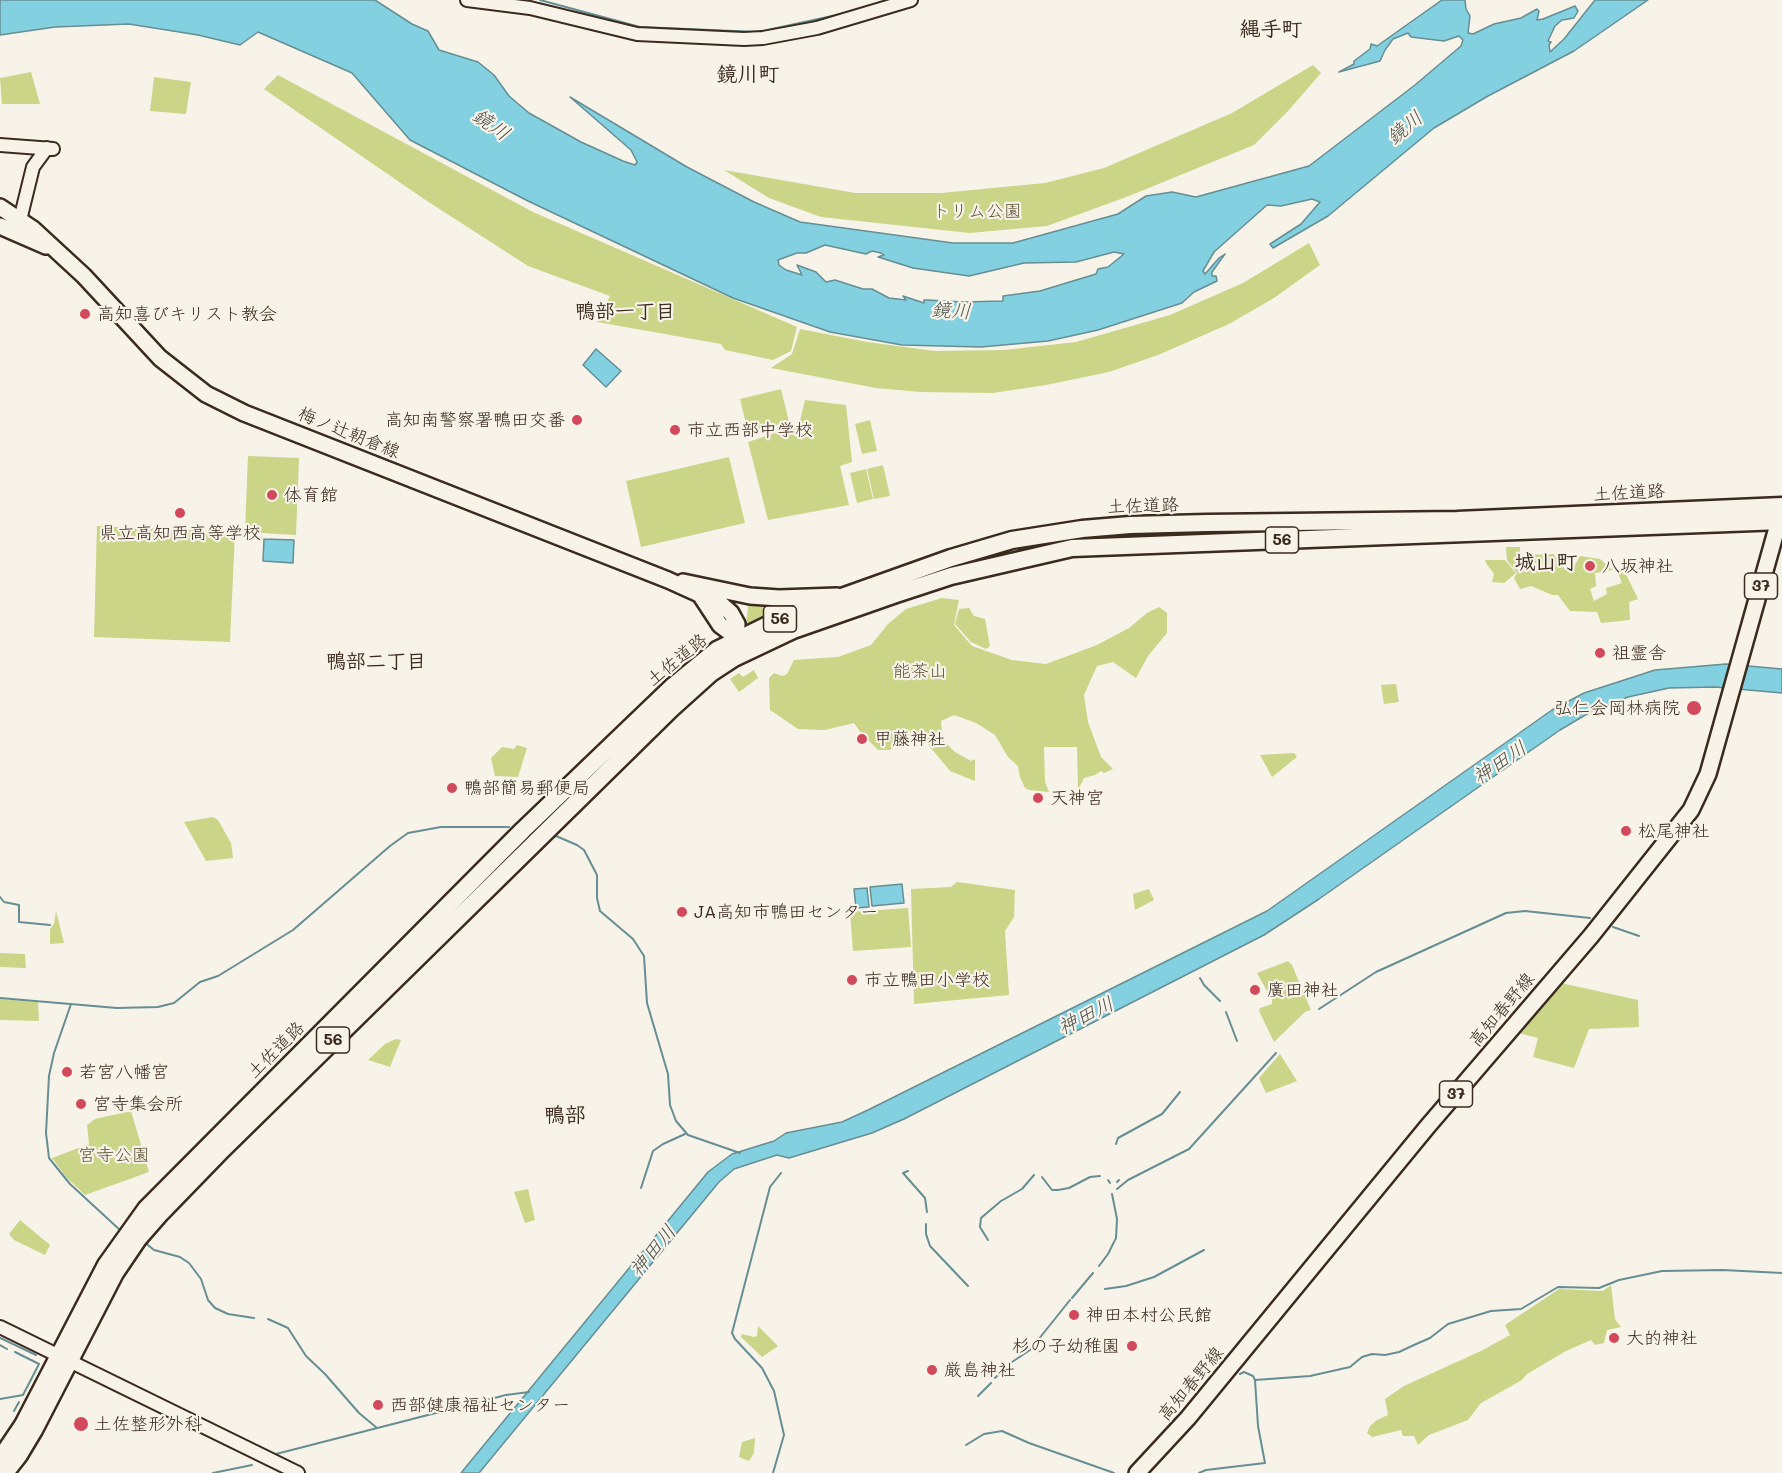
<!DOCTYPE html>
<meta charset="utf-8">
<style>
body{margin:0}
canvas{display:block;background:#f7f3e8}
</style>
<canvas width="1782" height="1473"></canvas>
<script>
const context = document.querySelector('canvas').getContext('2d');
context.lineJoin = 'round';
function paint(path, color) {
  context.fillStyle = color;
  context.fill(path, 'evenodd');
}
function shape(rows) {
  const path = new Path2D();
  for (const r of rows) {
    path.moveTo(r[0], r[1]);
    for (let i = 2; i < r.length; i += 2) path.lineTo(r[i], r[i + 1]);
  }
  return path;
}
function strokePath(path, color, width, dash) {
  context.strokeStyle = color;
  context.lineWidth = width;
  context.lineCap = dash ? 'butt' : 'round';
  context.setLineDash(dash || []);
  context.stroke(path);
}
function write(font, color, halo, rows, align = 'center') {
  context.font = font + ' Mali,"Klee One",sans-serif';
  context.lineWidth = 4.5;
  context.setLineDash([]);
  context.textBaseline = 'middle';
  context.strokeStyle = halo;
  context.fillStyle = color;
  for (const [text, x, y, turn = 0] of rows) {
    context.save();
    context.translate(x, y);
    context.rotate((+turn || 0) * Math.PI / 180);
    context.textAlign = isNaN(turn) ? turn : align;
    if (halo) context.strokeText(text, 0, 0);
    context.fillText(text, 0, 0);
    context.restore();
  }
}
paint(shape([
 [1313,65,1321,73,1289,110,1254,145,1129,196,1047,226,970,233,821,217,769,198,724,170,855,193,941,193,1045,183,1104,168,1232,113],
 [31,72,40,104,2,104,0,78],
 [278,75,533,212,797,327,791,351,773,360,725,350,721,344,597,322,610,296,528,266,424,199,264,89],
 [154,77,191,82,186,114,150,111],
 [1309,243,1320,265,1274,298,1229,324,1158,355,1109,372,1046,385,993,393,920,392,876,388,771,368,792,354,800,329,867,342,935,351,1004,350,1076,342,1170,315,1243,283],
 [781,389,789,422,748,432,740,399],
 [805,400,846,405,852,462,840,466,849,505,768,520,748,442,799,425],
 [870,420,877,451,862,454,855,424],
 [248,456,299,458,296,535,245,532],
 [729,457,745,523,641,547,626,481],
 [883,465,890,496,874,499,867,469],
 [866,469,873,499,857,503,850,473],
 [97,526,235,532,230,642,94,637],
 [1506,547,1520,547,1520,555,1554,554,1555,557,1559,557,1564,569,1567,570,1572,570,1580,556,1600,559,1613,570,1595,573,1596,586,1590,589,1594,601,1607,594,1606,588,1622,583,1617,571,1623,568,1638,599,1629,602,1630,620,1601,623,1597,612,1570,611,1558,595,1552,595,1531,586,1520,589,1514,578,1517,573,1507,560],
 [1485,560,1505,560,1516,573,1504,583,1492,582,1494,574,1486,563],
 [942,598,959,600,954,625,972,646,1012,660,1046,664,1097,645,1129,628,1147,613,1159,607,1167,613,1167,633,1148,656,1136,678,1113,662,1097,666,1084,695,1088,722,1101,757,1113,769,1104,773,1101,771,1095,775,1084,778,1078,790,1077,747,1044,747,1045,782,1049,792,1029,790,1025,788,1020,777,1018,766,1008,757,995,735,976,723,954,715,941,721,943,740,955,752,971,761,975,759,975,781,950,771,926,742,899,743,890,750,878,750,861,733,854,723,825,730,798,729,770,710,769,678,774,673,782,676,787,674,794,660,838,657,871,645,888,624,906,609],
 [749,601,813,602,745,630],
 [969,608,974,616,985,619,990,646,986,649,971,642,955,624,959,609],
 [754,670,758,678,739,692,730,679,739,673,743,677],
 [1396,684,1399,702,1384,704,1381,685],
 [517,745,527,748,518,777,495,776,491,758,502,747,514,749],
 [1294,753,1297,757,1272,777,1260,755],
 [213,817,218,820,231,843,233,858,206,861,184,822],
 [957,882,1015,890,1014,917,1005,931,1009,995,914,1004,911,889,951,887],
 [1149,889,1154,900,1135,910,1133,894],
 [908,908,911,947,853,951,850,912],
 [56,911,64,943,50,944,50,929,54,924],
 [0,953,25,954,26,968,0,967],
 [1288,961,1292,965,1311,1010,1305,1012,1274,1042,1259,1011,1260,1008,1272,1004,1272,1000,1257,973],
 [1561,983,1638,1000,1639,1027,1589,1029,1574,1068,1533,1057,1538,1038,1519,1033],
 [0,999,38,1002,39,1021,0,1020],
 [396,1039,401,1040,390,1067,368,1060,385,1044],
 [1280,1054,1297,1081,1266,1093,1259,1078],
 [131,1111,149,1172,85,1195,67,1178,52,1158,89,1144,87,1125,95,1119],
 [528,1189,535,1220,525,1223,514,1192],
 [20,1220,50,1245,45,1255,14,1240,9,1234],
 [1611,1285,1615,1319,1621,1327,1607,1330,1604,1343,1595,1345,1591,1340,1566,1351,1527,1374,1522,1380,1481,1403,1468,1420,1429,1435,1418,1445,1414,1436,1403,1436,1401,1430,1372,1437,1367,1433,1370,1426,1377,1420,1388,1415,1385,1399,1404,1386,1483,1350,1510,1335,1505,1325,1559,1289,1603,1291],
 [758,1326,778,1346,762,1357,741,1337,742,1334,754,1337,757,1336],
 [755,1438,754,1453,749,1461,739,1457,742,1442]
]), '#cad588');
const water = shape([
 [0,0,375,0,412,24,428,31,439,50,478,62,494,75,509,96,529,113,581,142,623,161,635,165,637,162,631,150,570,97,687,167,754,202,800,222,953,243,1013,243,1118,214,1146,196,1172,192,1196,197,1309,166,1415,85,1461,46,1463,40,1459,36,1444,41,1411,37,1408,33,1393,39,1385,50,1380,61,1339,72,1354,64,1354,61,1370,49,1371,44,1377,46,1442,0,1465,0,1466,9,1470,16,1468,33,1473,34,1494,24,1521,18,1537,9,1539,11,1537,20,1543,19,1575,6,1578,11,1574,18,1562,20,1555,26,1548,41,1551,42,1549,45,1550,52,1564,39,1595,0,1648,0,1574,51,1488,96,1434,128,1328,216,1273,248,1270,244,1301,224,1320,202,1312,199,1281,206,1267,205,1214,252,1203,271,1205,274,1219,258,1225,254,1212,272,1212,276,1216,276,1217,281,1194,292,1182,303,1098,330,1048,341,981,347,902,345,830,332,733,298,528,201,410,140,352,73,258,32,240,45,198,35,129,24,55,27,0,35,0,0],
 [825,245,866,254,872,251,881,253,884,255,878,257,913,268,969,276,1024,263,1076,262,1114,252,1124,254,1108,267,1098,269,1096,274,1040,291,1003,296,1003,301,963,302,928,300,924,300,924,303,903,296,906,300,889,298,872,289,863,289,835,280,826,282,816,272,797,265,802,275,786,270,779,265,778,260,797,253,806,253,825,245],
 [596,349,621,371,606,387,583,365,596,349],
 [264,539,294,540,293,563,263,561,264,539],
 [1726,664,1782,669,1782,693,1715,687,1669,688,1628,697,1587,714,1560,730,1319,899,1264,935,904,1119,872,1133,789,1158,777,1155,734,1169,719,1182,479,1473,461,1473,708,1172,732,1154,774,1141,786,1133,842,1122,868,1110,1267,911,1552,710,1584,693,1655,670,1726,664],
 [902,884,904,903,872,906,870,887,902,884],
 [867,888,869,907,856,908,854,889,867,888]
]);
paint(water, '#83d0e1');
strokePath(water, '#668e93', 1.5);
strokePath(shape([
 [540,0,640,27,758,32,846,13,890,0],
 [556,836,577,845,584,850,597,875,597,898,600,911,633,939,644,956,647,1003,668,1074,670,1105,676,1121,688,1135,740,1153],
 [0,897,4,902,19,905,19,922,50,925],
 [1613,927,1639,936],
 [1200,978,1204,985,1220,1001],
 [0,998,117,1008,158,1007,174,1003,200,982,218,976,293,930,390,846,408,833,441,827,509,827],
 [71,1004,54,1053,49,1076,46,1133,49,1158,70,1184,120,1230],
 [1319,1009,1376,972,1506,913,1525,911,1590,918],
 [1226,1012,1237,1041],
 [1116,1144,1118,1138,1162,1114,1180,1092],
 [908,1171,903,1173,925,1198,927,1212],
 [1042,1177,1052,1190,1058,1190,1069,1188,1090,1177,1100,1176],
 [1108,1180,1110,1183],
 [1117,1182,1119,1180],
 [641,1188,653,1151,663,1144,685,1134],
 [1117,1189,1128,1180,1189,1149,1276,1053],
 [926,1224,926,1234,930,1246,968,1286],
 [988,1240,980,1227,981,1218,1001,1201,1022,1189,1034,1175],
 [143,1241,154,1250,180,1257,189,1263,201,1279,208,1300,215,1308,228,1314,254,1318],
 [1099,1266,1108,1254,1116,1238,1117,1219,1112,1194],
 [1105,1289,1126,1286,1154,1277,1204,1250],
 [1072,1298,1093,1273],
 [268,1319,288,1328,306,1356,325,1374,359,1413,377,1428],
 [0,1338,36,1355],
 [0,1345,7,1349],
 [1240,1374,1244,1372,1253,1376,1255,1380],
 [995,1378,1009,1364,1030,1350,1070,1300],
 [978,1396,991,1383],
 [0,1399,23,1395,39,1364,15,1352],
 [14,1411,19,1402],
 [966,1445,984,1434,1002,1431,1029,1443,1114,1473],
 [276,1454,506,1395,529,1392],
 [213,1473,252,1465],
 [773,1473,784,1435,774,1391,762,1368,735,1339,732,1333,770,1187,781,1173],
 [1199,1473,1206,1470,1265,1463,1258,1426,1255,1380,1310,1376,1350,1367,1362,1357,1372,1354,1385,1355,1399,1352,1414,1345,1430,1338,1448,1324,1491,1311,1521,1309,1558,1287,1599,1288,1619,1280,1662,1271,1723,1270,1782,1273]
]), '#668e93', 2);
const minor = shape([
 [467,0,530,8,637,34,744,39,763,38,817,28,911,0],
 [0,145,53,149],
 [20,220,33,167,47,148],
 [0,1327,298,1473]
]);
const major = shape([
 [0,207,33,229,84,276,160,358,206,394,244,413,668,580,721,604,731,613,737,624,735,651],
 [0,226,46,246],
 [683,582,750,596,779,598,837,596],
 [701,596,720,625,736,637,744,638],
 [1137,1473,1188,1418,1428,1126,1591,936,1691,810,1708,774,1782,510]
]);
const highway = shape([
 [0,1459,23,1425,106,1265,146,1209,523,830,672,687,717,650,780,619,951,558,1012,540,1082,529,1130,525,1207,523,1457,520,1782,506],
 [5,1473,19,1455,34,1430,115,1273,138,1239,159,1215,223,1149,671,709,711,673,734,658,793,630,896,594,951,576,1072,548,1782,521]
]);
strokePath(minor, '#3b2a1e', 16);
strokePath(major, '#3b2a1e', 20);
strokePath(highway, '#3b2a1e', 21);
strokePath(minor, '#f7f3e8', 12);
strokePath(major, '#f7f3e8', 15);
strokePath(highway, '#f7f3e8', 16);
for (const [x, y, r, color] of [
 [85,314,6,"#d1495b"],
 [577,420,6,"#d1495b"],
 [675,430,6,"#d1495b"],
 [272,495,6,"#d1495b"],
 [180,513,6,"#d1495b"],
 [1590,566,6,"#d1495b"],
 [1600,653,6,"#d1495b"],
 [1694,708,8,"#d1495b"],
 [862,739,6,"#d1495b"],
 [452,788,6,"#d1495b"],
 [1038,798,6,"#d1495b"],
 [1626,831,6,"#d1495b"],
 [682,912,6,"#d1495b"],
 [852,980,6,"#d1495b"],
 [1255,990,6,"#d1495b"],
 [67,1072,6,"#d1495b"],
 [81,1104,6,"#d1495b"],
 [1074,1315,6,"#d1495b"],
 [1614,1338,6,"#d1495b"],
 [1132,1346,6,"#d1495b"],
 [932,1370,6,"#d1495b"],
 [378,1405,6,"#d1495b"],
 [81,1424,8,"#d1495b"]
]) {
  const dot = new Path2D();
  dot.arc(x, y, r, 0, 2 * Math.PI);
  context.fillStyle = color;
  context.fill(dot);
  strokePath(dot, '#f7f3e8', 2);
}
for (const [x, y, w] of [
 [1282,540,33],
 [1761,586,33],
 [780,619,33],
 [333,1040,33],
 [1456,1094,33]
]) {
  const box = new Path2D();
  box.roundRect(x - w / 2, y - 13, w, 26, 4.5);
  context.fillStyle = '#f7f3e8';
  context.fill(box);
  strokePath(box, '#3b2a1e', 1.5);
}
write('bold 16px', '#3b2a1e', null, [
 ["56",1282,540],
 ["37",1761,586],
 ["56",780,619],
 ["56",333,1040],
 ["37",1456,1094]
]);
write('18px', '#5f5538', '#f7f3e8', [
 ["トリム公園",977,211],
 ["能茶山",920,671],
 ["宮寺公園",114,1155]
]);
write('18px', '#3b2a1e', '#f7f3e8', [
 ["高知喜びキリスト教会",97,314],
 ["高知南警察署鴨田交番",565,420,"right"],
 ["市立西部中学校",687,430],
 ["体育館",284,495],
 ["県立高知西高等学校",180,533,"center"],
 ["八坂神社",1602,566],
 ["祖霊舎",1612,653],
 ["弘仁会岡林病院",1680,708,"right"],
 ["甲藤神社",874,739],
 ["鴨部簡易郵便局",464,788],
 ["天神宮",1050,798],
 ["松尾神社",1638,831],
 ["JA高知市鴨田センター",694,912],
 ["市立鴨田小学校",864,980],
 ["廣田神社",1267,990],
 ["若宮八幡宮",79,1072],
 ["宮寺集会所",93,1104],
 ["神田本村公民館",1086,1315],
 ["大的神社",1626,1338],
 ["杉の子幼稚園",1120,1346,"right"],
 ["厳島神社",944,1370],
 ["西部健康福祉センター",390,1405],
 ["土佐整形外科",94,1424]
], 'left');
write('18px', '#3b2a1e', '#f7f3e8', [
 ["梅ノ辻朝倉線",349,433,22],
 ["土佐道路",1629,493,-3],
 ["土佐道路",1143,506,-2],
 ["土佐道路",677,660,-39],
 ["高知春野線",1502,1010,-50],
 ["土佐道路",276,1050,-45],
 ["高知春野線",1191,1384,-50]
]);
write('italic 20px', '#4d544f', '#f7f3e8', [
 ["鏡川",491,125,35],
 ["鏡川",1405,128,-40],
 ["鏡川",951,311,3],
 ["神田川",1500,763,-34],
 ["神田川",1086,1016,-27],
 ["神田川",653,1251,-50]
]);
write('bold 20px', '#3b2a1e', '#f7f3e8', [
 ["鴨部一丁目",625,312],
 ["鴨部二丁目",376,662]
]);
write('bold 21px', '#3b2a1e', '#f7f3e8', [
 ["縄手町",1271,30],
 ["鏡川町",748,75],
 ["城山町",1546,563],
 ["鴨部",565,1116]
]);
</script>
